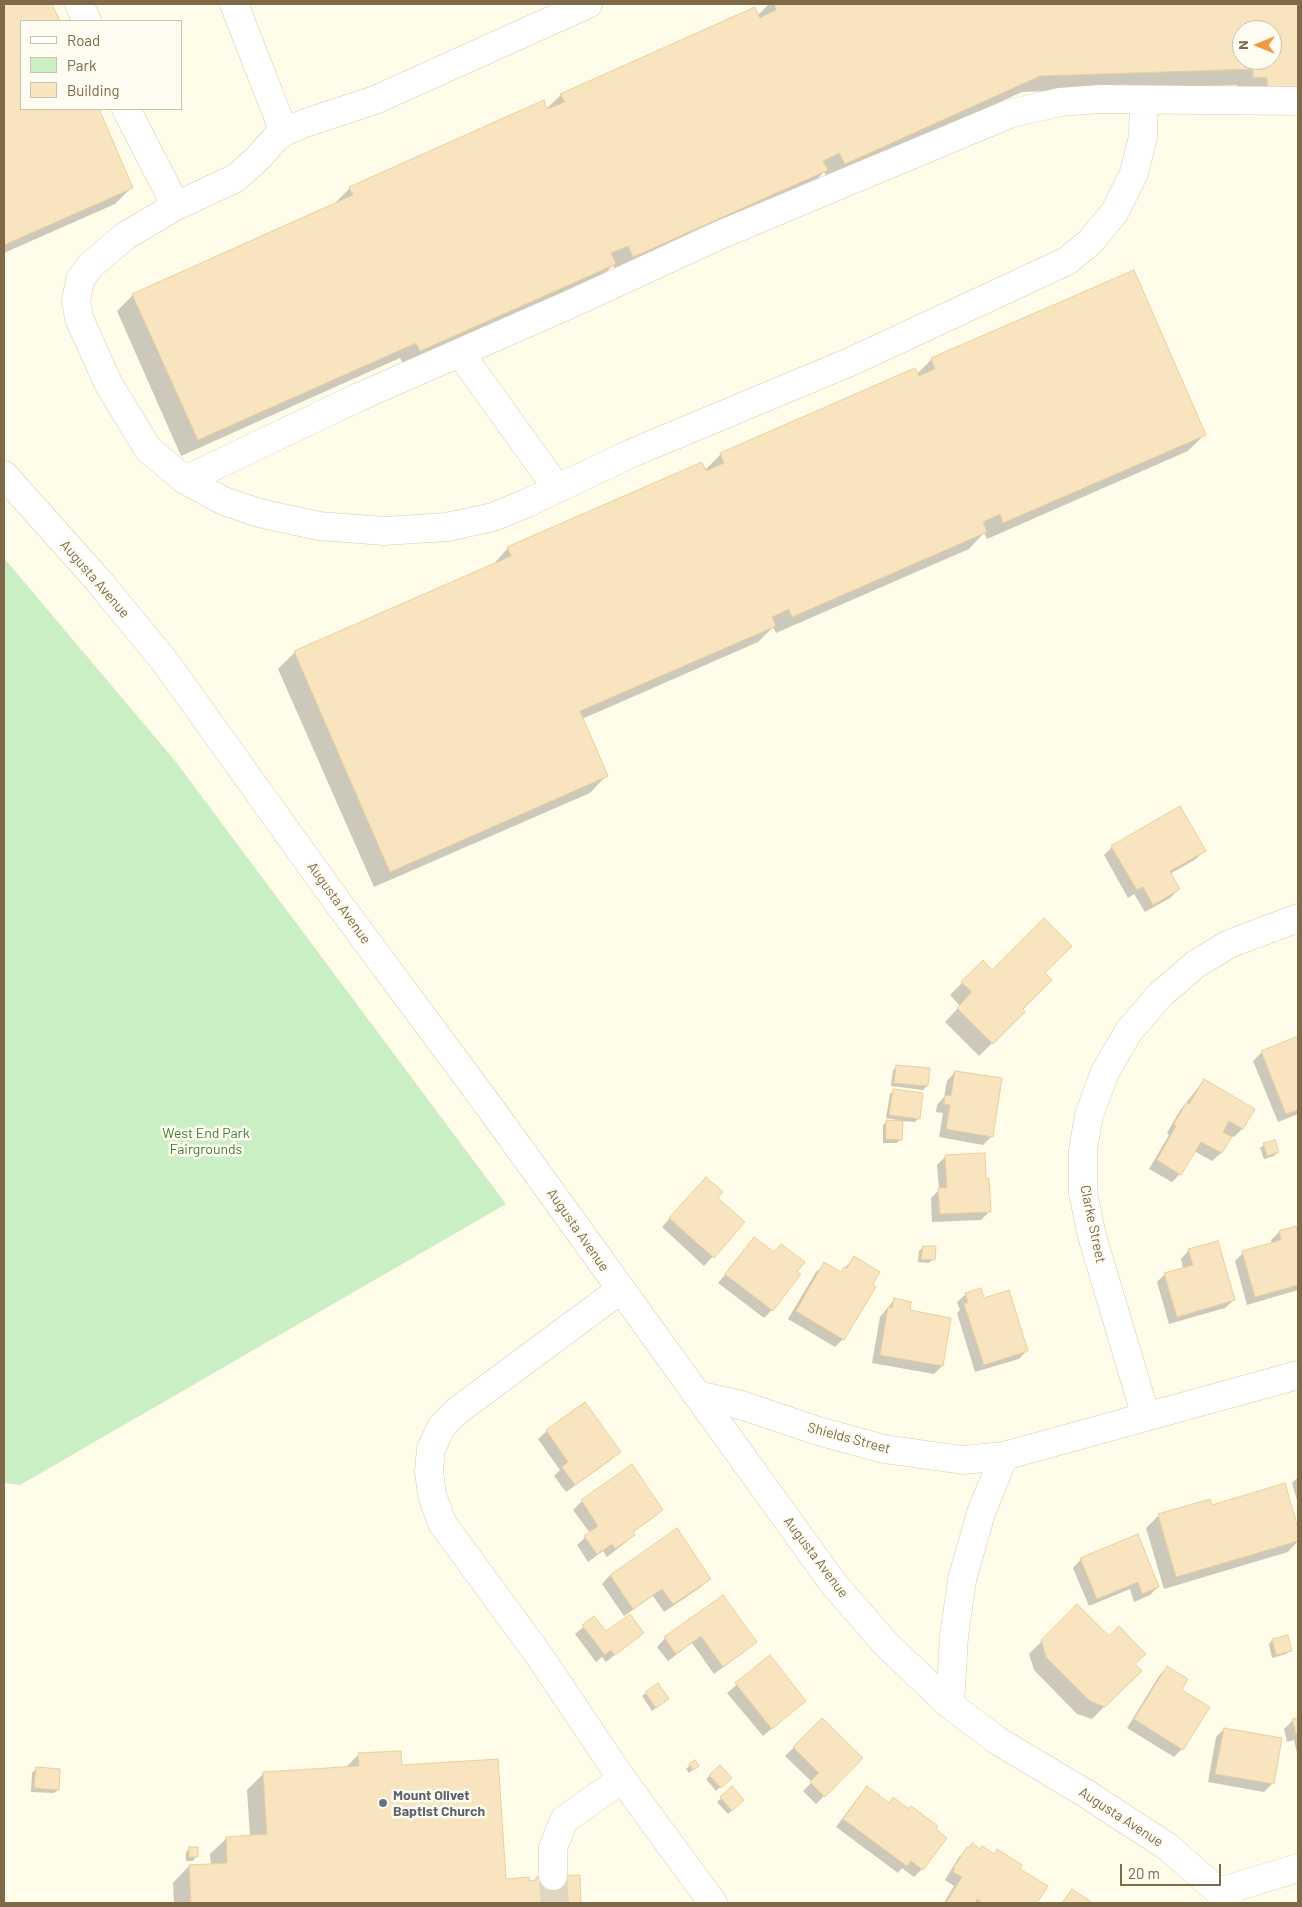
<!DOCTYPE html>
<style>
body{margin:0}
#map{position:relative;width:1302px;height:1907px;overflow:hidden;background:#fffcea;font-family:Barlow,sans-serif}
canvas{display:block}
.frame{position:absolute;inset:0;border:5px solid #7e6948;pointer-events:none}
.legend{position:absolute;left:20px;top:20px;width:162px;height:90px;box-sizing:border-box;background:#fffdf2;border:1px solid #cbc2ae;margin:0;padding:6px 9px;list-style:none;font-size:15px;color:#7e6948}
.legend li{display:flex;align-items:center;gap:10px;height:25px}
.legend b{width:25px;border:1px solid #cbc2ae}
.north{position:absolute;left:1232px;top:20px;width:50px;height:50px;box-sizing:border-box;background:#fffdf2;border:1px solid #cbc2ae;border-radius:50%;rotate:270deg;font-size:14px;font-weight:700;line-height:20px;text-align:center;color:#7e6948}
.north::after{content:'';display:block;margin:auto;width:18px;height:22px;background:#f59842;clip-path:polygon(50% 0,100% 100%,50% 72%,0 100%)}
.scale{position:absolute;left:1120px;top:1864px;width:101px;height:22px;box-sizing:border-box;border:2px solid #7e6948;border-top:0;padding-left:6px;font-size:15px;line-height:18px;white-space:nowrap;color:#7e6948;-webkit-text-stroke:4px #fffdf2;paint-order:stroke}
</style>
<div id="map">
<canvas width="1302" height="1907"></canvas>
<div class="frame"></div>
<ul class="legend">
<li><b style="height:6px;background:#fff"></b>Road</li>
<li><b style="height:14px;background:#cbefc5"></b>Park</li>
<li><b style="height:14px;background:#f8e4be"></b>Building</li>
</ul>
<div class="north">N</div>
<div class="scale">20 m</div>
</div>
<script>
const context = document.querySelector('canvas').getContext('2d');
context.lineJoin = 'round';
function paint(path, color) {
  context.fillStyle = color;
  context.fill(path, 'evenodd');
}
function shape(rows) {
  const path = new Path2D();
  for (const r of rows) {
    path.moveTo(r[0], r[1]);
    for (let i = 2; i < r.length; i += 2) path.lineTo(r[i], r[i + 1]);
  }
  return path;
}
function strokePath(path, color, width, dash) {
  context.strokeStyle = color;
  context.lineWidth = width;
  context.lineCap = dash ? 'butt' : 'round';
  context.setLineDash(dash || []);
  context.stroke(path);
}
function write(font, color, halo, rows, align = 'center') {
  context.font = font + ' Barlow,sans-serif';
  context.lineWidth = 5;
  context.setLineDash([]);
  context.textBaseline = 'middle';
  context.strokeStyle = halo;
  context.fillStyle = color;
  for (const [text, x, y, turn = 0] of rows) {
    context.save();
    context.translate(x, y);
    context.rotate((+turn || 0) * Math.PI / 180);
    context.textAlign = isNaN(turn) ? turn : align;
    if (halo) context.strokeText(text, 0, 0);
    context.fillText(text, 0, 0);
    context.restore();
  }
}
paint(shape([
 [4,558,176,762,506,1204,20,1485,4,1483]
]), '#cbefc5');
paint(shape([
 [4,4,51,4,59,21,21,21,21,109,97,109,132,187,115,204,4,253],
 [769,4,1298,4,1298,100,1237,94,1237,85,1022,92,828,179,824,172,810,186,616,273,613,265,598,280,404,366,400,358,181,456,117,311,133,295,334,204,350,188,546,109,561,95,758,15],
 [1242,30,1272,30,1272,60,1242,60],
 [1133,272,1204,435,1188,451,987,539,984,533,969,549,776,633,773,627,758,642,582,719,606,776,590,793,374,887,278,669,295,652,492,566,508,548,705,470,721,454,915,370,917,374,931,360],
 [1112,847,1204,851,1196,859,1170,874,1179,889,1170,898,1145,912,1134,894,1128,898,1104,855],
 [983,962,992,972,1044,973,1021,1009,1024,1012,979,1056,945,1022,960,1006,950,995],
 [1298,1038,1298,1114,1278,1122,1253,1061,1262,1052],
 [897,1066,927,1086,923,1090,891,1086,893,1070],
 [955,1072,992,1136,983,1145,939,1137,943,1113,936,1112,937,1105,944,1097,947,1081],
 [1204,1080,1254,1110,1242,1129,1234,1137,1231,1136,1221,1153,1212,1161,1194,1151,1180,1174,1172,1182,1149,1169,1169,1135,1167,1133,1179,1112],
 [894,1090,919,1118,915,1122,902,1121,901,1139,897,1143,883,1143,883,1125,886,1122,898,1122,898,1120,886,1118,890,1094],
 [1264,1145,1278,1152,1274,1156,1264,1159,1260,1148],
 [946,1156,985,1180,990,1211,981,1220,932,1222,931,1198,939,1190,937,1165],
 [698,1187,716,1198,743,1223,704,1266,662,1227],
 [1295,1227,1298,1239,1298,1290,1247,1305,1235,1261,1243,1253,1272,1244,1271,1240,1279,1232],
 [754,1239,772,1310,764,1318,718,1283],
 [923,1247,933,1259,929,1263,918,1262,919,1251],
 [1189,1250,1234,1300,1225,1308,1169,1324,1157,1282,1165,1274,1183,1268,1181,1259],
 [854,1258,843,1339,835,1347,788,1319,816,1272,825,1264,840,1273],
 [966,1294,1027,1350,1019,1359,975,1372,957,1313,960,1310,957,1302],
 [894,1300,908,1311,942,1366,934,1374,872,1363,880,1317],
 [547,1431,619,1452,611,1460,566,1492,554,1476,560,1470,538,1439],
 [632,1466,662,1510,653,1518,632,1533,633,1535,625,1543,607,1557,603,1551,588,1562,577,1545,590,1533,573,1510,582,1501],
 [1298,1477,1298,1504,1292,1483],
 [1284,1485,1298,1532,1298,1541,1288,1552,1164,1589,1146,1528,1158,1516,1209,1500,1211,1506],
 [1081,1559,1158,1587,1150,1595,1134,1602,1130,1589,1089,1606,1073,1568],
 [610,1575,709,1578,701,1587,664,1612,653,1596,624,1616,602,1584],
 [722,1597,755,1642,747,1650,714,1674,692,1643,668,1661,657,1647,665,1638],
 [1077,1606,1140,1671,1092,1719,1077,1714,1034,1670,1029,1654],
 [594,1618,605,1633,642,1633,606,1662,602,1657,596,1662,575,1634],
 [1272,1640,1290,1650,1286,1654,1272,1658,1269,1644],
 [769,1657,805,1701,763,1736,727,1693],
 [1167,1667,1180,1690,1182,1749,1174,1757,1127,1728,1159,1676],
 [646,1693,667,1699,652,1711,642,1696],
 [1298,1719,1298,1758,1294,1740,1287,1742,1284,1729,1293,1720],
 [822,1720,862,1758,816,1804,803,1791,812,1782,785,1756],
 [1224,1729,1272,1784,1264,1792,1208,1782,1216,1737],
 [358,1755,401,1767,505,1880,529,1882,533,1882,537,1878,579,1876,580,1903,174,1903,173,1883,189,1866,211,1865,210,1854,227,1838,250,1836,247,1790,264,1773,345,1768],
 [690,1765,698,1766,689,1773,686,1769],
 [720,1767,730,1778,716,1791,706,1779],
 [36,1769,58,1790,54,1793,31,1792,32,1773],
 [732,1788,742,1800,728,1814,717,1802],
 [867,1788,888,1804,893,1799,922,1869,914,1877,902,1868,898,1873,836,1827,859,1796],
 [190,1848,196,1857,193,1861,186,1861,186,1852],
 [967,1849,980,1850,1018,1870,1046,1887,1035,1903,944,1903,954,1886,945,1880,959,1857]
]), '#0003');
const building = shape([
 [4,4,52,4,60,21,21,21,21,109,99,109,133,188,4,245,4,4],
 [774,4,1298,4,1298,92,1268,93,1267,77,1253,78,1253,69,1040,76,845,164,839,153,823,161,828,170,633,257,628,246,611,253,616,264,420,351,416,343,198,440,132,294,353,195,349,187,544,100,547,109,565,102,560,94,755,7,760,18,776,10,774,4],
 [1242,30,1272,30,1272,60,1242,60,1242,30],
 [1134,270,1206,435,1003,523,1000,514,983,522,987,532,792,617,789,609,772,617,776,626,580,711,608,776,390,872,294,651,511,556,507,547,702,462,706,471,724,463,720,453,915,368,919,376,935,369,931,358,1134,270],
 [1180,806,1206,851,1170,871,1180,889,1153,905,1143,887,1137,890,1111,846,1180,806],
 [1044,918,1072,946,1045,973,1052,980,1023,1009,1025,1012,993,1044,957,1008,972,992,961,982,983,960,992,970,1044,918],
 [1298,1036,1298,1110,1286,1114,1261,1051,1298,1036],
 [896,1065,930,1068,928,1086,894,1083,896,1065],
 [955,1071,1002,1078,993,1137,946,1129,950,1105,944,1104,945,1095,951,1096,955,1071],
 [1204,1079,1255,1109,1243,1129,1229,1121,1223,1132,1232,1137,1222,1153,1201,1142,1181,1175,1157,1160,1176,1126,1174,1124,1187,1102,1189,1104,1204,1079],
 [893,1089,923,1093,920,1119,889,1115,893,1089],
 [886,1120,903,1121,902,1140,886,1139,886,1120],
 [1275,1140,1279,1152,1267,1156,1263,1143,1275,1140],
 [985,1153,986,1179,989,1178,991,1212,940,1214,938,1188,947,1188,945,1155,985,1153],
 [706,1177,723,1192,718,1198,745,1222,714,1258,669,1218,706,1177],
 [1296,1226,1298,1235,1298,1285,1255,1297,1242,1251,1281,1240,1279,1231,1296,1226],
 [754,1237,774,1252,781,1244,805,1262,797,1272,801,1274,773,1311,725,1274,754,1237],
 [1218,1241,1235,1300,1177,1317,1164,1273,1193,1265,1188,1249,1218,1241],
 [923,1246,936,1246,935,1260,921,1259,923,1246],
 [854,1256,880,1272,873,1284,876,1287,844,1340,796,1311,824,1262,841,1272,844,1267,847,1268,854,1256],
 [981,1288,984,1298,1009,1290,1028,1351,984,1365,964,1304,968,1302,965,1293,981,1288],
 [894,1298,911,1302,910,1310,951,1318,943,1366,880,1355,888,1307,892,1308,894,1298],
 [585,1402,621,1452,575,1485,562,1467,568,1462,546,1430,585,1402],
 [632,1464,663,1510,633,1532,635,1535,615,1549,612,1544,597,1554,584,1536,598,1526,581,1500,632,1464],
 [1285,1483,1298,1528,1298,1541,1176,1577,1158,1514,1210,1499,1212,1505,1285,1483],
 [677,1528,711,1579,673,1604,662,1589,633,1609,610,1575,677,1528],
 [1138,1534,1159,1587,1142,1594,1138,1582,1097,1599,1080,1558,1138,1534],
 [723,1595,757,1642,723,1667,701,1636,676,1654,664,1637,723,1595],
 [1077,1604,1109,1636,1119,1626,1146,1654,1135,1664,1142,1671,1105,1707,1090,1701,1046,1657,1041,1640,1077,1604],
 [630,1614,644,1633,615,1655,611,1650,605,1655,582,1625,594,1616,606,1631,630,1614],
 [1288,1635,1292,1651,1276,1655,1272,1639,1288,1635],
 [770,1655,806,1701,772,1729,735,1683,770,1655],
 [1167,1666,1188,1679,1182,1690,1210,1707,1183,1750,1134,1719,1167,1666],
 [658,1683,669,1699,656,1708,645,1692,658,1683],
 [822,1718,863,1758,825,1797,810,1782,819,1773,793,1747,822,1718],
 [1298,1718,1298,1733,1296,1734,1292,1719,1298,1718],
 [1224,1728,1282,1738,1274,1784,1215,1774,1224,1728],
 [401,1751,402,1765,498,1759,506,1879,529,1877,530,1881,536,1880,536,1877,580,1875,581,1903,191,1903,189,1865,227,1863,226,1837,267,1834,263,1772,359,1766,358,1753,401,1751],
 [695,1760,699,1766,693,1770,689,1764,695,1760],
 [720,1765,732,1778,721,1788,709,1775,720,1765],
 [36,1767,60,1769,59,1790,34,1788,36,1767],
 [732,1786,744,1800,732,1811,720,1797,732,1786],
 [867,1786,889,1803,893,1797,909,1809,911,1806,938,1826,936,1829,947,1838,923,1870,911,1861,907,1866,843,1819,867,1786],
 [972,1843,980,1849,982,1846,994,1854,997,1849,1022,1865,1020,1869,1048,1886,1037,1903,983,1903,977,1899,975,1903,946,1903,962,1877,953,1872,955,1868,954,1867,967,1847,969,1848,972,1843],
 [189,1847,198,1847,198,1857,189,1857,189,1847],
 [1072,1889,1093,1903,1062,1903,1072,1889]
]);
paint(building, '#f8e4be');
strokePath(building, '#eccf9c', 1);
strokePath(shape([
 [553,1876,555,1903]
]), '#dfd7c2', 28, [28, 14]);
const minor = shape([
 [79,4,87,21],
 [234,4,284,132],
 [588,4,375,100,305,123,284,132,276,138,258,158,236,178,176,206,125,236,90,266,80,280,76,301,79,318,108,383,148,449,185,480,224,501,259,513,319,526,384,531,447,527,493,517,527,503,632,453,850,362,1067,261,1090,242,1114,213,1134,173,1143,137,1144,100],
 [126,109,176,206],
 [460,353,557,488],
 [4,475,97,579,166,663,333,896,491,1109,833,1583,886,1644,950,1705,998,1741,1085,1793,1168,1847,1219,1892,1229,1903],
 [185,480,359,397,575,302,720,235,1009,114,1060,102,1101,99,1298,101],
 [620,1290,457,1411,442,1426,431,1449,429,1471,432,1495,442,1523,538,1654,622,1779,713,1903],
 [697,1395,741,1405,818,1431,884,1449,963,1460,1004,1456,1298,1375],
 [1146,1417,1092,1236,1083,1193,1083,1150,1089,1115,1105,1072,1129,1031,1160,995,1196,964,1229,944,1298,918],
 [950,1705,954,1636,962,1580,981,1513,1004,1456],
 [553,1876,553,1848,564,1820,622,1779],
 [1219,1892,1298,1868]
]);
strokePath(minor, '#d6caaf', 29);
strokePath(minor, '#fff', 28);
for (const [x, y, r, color] of [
 [383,1803,5,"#6b7280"]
]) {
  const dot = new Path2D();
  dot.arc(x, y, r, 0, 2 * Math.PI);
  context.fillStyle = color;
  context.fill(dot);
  strokePath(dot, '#fffdf2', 2);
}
write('14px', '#7e6948', '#fffdf2', [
 ["Augusta Avenue",95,579,49],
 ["Augusta Avenue",339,903,54],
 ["Clarke Street",1093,1224,78],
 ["Augusta Avenue",578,1230,55],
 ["Shields Street",849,1438,15],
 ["Augusta Avenue",816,1557,53],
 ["Augusta Avenue",1121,1817,33]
]);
write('14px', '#3e7f3c', '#fffdf2', [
 ["West End Park",206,1133],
 ["Fairgrounds",206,1149]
]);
write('bold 14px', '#5b616d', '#fffdf2', [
 ["Mount Olivet",393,1795],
 ["Baptist Church",393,1811]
], 'left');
</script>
